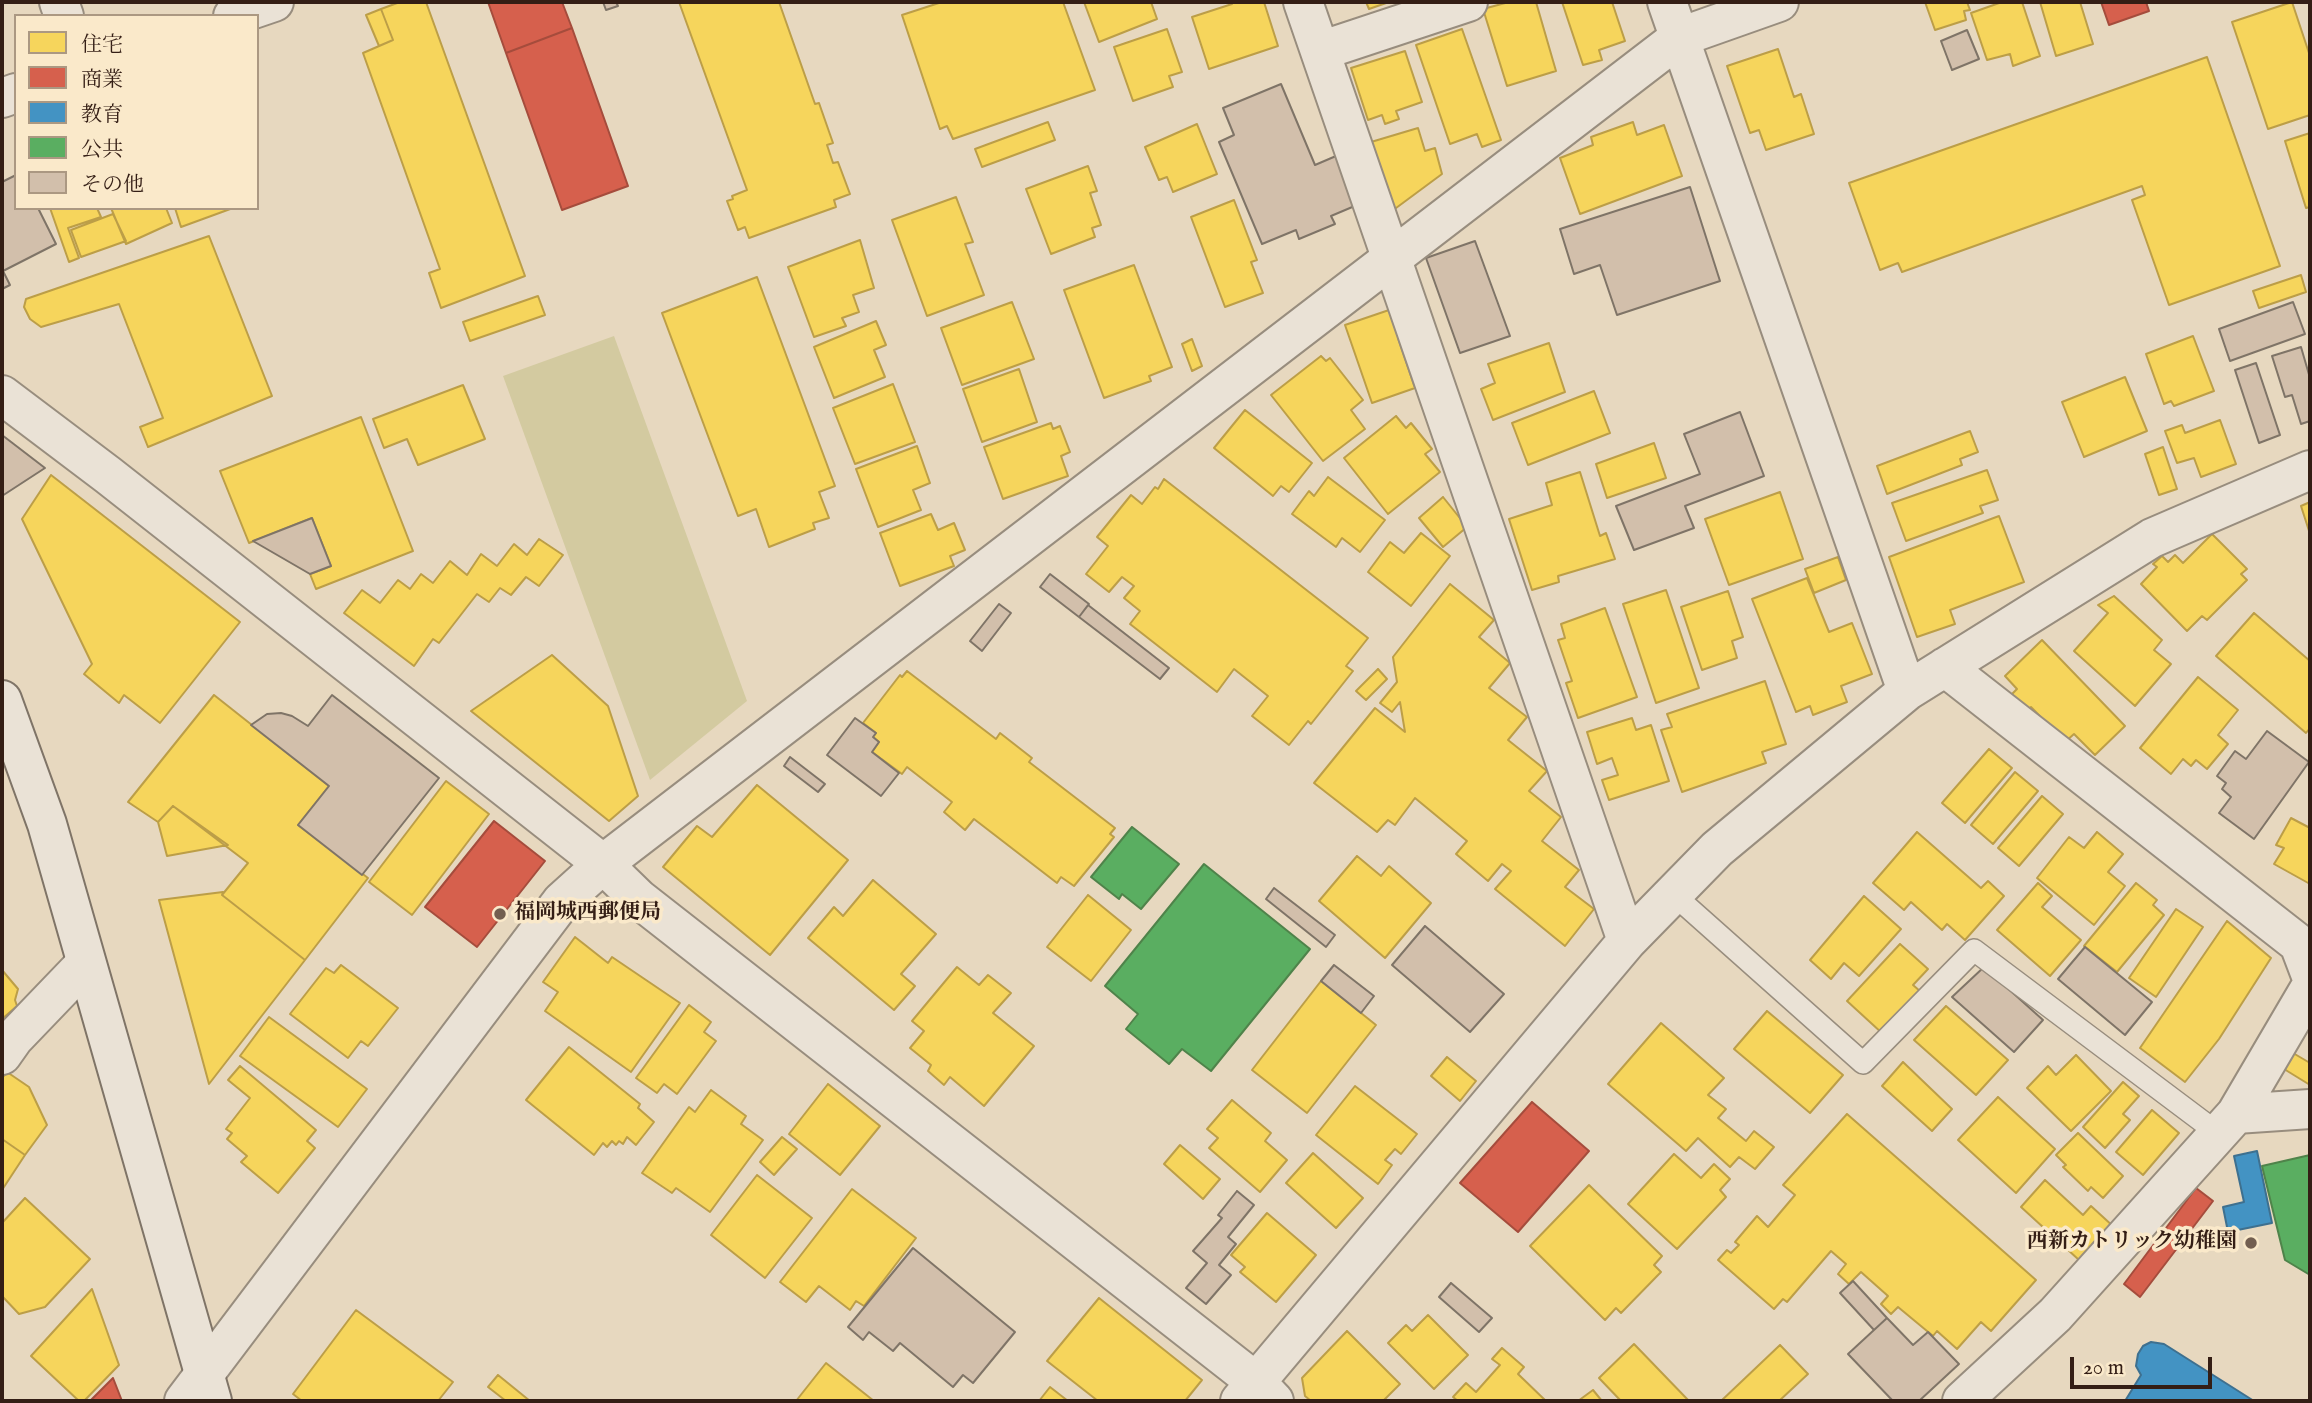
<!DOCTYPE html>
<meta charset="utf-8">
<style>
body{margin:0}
#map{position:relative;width:2312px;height:1403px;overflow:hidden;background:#e7d8bf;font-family:"IM FELL English","Noto Serif JP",serif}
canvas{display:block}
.frame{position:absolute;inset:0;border:4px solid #341e15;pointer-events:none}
.legend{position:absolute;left:14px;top:14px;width:245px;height:196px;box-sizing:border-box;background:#fae9ca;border:2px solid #ab9882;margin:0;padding:9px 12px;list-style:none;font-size:21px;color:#341e15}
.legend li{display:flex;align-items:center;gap:14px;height:35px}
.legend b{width:35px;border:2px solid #ab9882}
.scale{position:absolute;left:2070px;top:1357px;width:142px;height:32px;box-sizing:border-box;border:4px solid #341e15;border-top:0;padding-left:9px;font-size:21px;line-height:24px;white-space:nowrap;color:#341e15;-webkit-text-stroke:5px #fae9ca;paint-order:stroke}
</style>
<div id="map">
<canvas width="2312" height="1403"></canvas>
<div class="frame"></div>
<ul class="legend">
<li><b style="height:19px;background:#f6d55c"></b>住宅</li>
<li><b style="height:19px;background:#d6604d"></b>商業</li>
<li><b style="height:19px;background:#4393c3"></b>教育</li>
<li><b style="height:19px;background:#5aae61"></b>公共</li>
<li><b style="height:19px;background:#d2bfab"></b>その他</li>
</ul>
<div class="scale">20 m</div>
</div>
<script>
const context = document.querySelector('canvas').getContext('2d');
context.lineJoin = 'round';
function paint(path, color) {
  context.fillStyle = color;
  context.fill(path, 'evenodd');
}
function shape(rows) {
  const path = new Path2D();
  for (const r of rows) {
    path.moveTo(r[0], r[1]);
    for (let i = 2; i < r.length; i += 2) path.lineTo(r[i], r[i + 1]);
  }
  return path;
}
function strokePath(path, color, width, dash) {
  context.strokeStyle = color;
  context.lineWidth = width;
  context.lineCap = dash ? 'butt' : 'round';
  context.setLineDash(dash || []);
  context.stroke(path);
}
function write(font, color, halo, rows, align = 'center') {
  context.font = font + ' "IM FELL English","Noto Serif JP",serif';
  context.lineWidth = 7;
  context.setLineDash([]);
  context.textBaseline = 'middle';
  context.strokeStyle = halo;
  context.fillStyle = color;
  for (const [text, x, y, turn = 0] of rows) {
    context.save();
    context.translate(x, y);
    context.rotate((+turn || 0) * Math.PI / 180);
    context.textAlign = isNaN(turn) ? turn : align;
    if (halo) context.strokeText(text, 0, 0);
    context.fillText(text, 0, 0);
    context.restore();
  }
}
paint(shape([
 [614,336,747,701,650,780,503,376]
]), '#d3caa0');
const homes = shape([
 [400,2,426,2,525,276,441,308,429,273,440,269,363,53,393,40,381,9,400,2],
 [679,2,779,2,815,104,819,103,833,143,827,145,833,163,838,162,850,194,834,200,836,207,749,238,745,227,738,230,727,201,733,199,732,196,747,190,679,2],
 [942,2,1063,2,1095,90,953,139,947,126,940,129,902,15,942,2],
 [1084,2,1151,2,1157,19,1099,42,1084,2],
 [1231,2,1264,2,1278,46,1209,69,1192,17,1232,4,1231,2],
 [1366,2,1389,2,1369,9,1366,2],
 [1509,2,1536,2,1556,71,1507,86,1483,9,1509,2],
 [1562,2,1612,2,1625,41,1599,50,1602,60,1583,65,1562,2],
 [1925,2,1967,2,1970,10,1964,11,1966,20,1935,30,1925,2],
 [2002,2,2022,2,2040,56,2013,66,2010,54,1987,60,1971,13,2002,2],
 [2040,2,2080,2,2093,44,2056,56,2040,2],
 [2292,2,2310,56,2310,115,2268,129,2232,22,2292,2],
 [381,9,393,40,379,46,366,15,381,9],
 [1167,29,1182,72,1169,76,1173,87,1133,101,1114,47,1167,29],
 [1462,29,1501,140,1482,147,1477,134,1450,144,1416,45,1462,29],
 [1778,49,1794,97,1801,94,1814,134,1766,150,1759,130,1750,133,1727,66,1778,49],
 [1405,51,1422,102,1396,111,1399,119,1385,124,1382,115,1368,120,1351,68,1405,51],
 [2207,57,2280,266,2169,305,2132,200,2145,195,2142,186,1902,272,1898,263,1880,270,1849,183,2207,57],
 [1048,122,1055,140,982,167,975,149,1048,122],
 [1633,122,1637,135,1664,125,1682,176,1580,214,1560,158,1593,145,1591,137,1633,122],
 [1197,124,1217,174,1173,192,1167,177,1159,180,1145,147,1197,124],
 [1418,128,1425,151,1435,148,1442,174,1392,211,1371,142,1418,128],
 [2310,133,2310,207,2306,208,2285,141,2310,133],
 [1088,166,1097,191,1090,193,1101,225,1092,228,1095,237,1051,254,1026,189,1088,166],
 [956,197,973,242,965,244,984,295,927,316,892,220,956,197],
 [1234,200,1257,260,1251,262,1263,293,1225,307,1191,217,1234,200],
 [50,208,97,208,101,217,68,228,79,258,69,262,50,208],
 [111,208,166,208,172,223,126,244,111,208],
 [175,208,233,208,181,227,175,208],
 [113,214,126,241,81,257,71,230,113,214],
 [209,236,272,396,148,447,140,427,163,418,119,304,41,327,30,319,24,307,26,299,209,236],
 [860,240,874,288,853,295,859,312,842,318,846,326,814,337,788,267,860,240],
 [1134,265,1172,367,1149,376,1151,381,1104,398,1064,290,1134,265],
 [2301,275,2306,292,2259,308,2253,291,2301,275],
 [757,277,835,486,819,492,829,518,813,523,815,529,769,547,756,509,738,516,662,313,757,277],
 [538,296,545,315,470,341,463,322,538,296],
 [1012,302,1034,359,962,385,941,328,1012,302],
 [1392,309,1402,336,1398,338,1415,388,1372,403,1345,325,1392,309],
 [876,321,886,345,874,350,885,377,834,398,814,347,876,321],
 [2193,336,2214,391,2174,406,2171,401,2164,404,2146,354,2193,336],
 [1192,339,1202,366,1192,371,1182,344,1192,339],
 [1549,343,1565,392,1493,420,1481,389,1495,383,1488,364,1549,343],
 [1321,356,1326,361,1330,358,1363,400,1351,410,1365,429,1323,461,1271,395,1321,356],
 [1019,369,1037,422,982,442,963,389,1019,369],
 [2125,377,2147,431,2084,457,2062,402,2125,377],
 [893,384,915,442,855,464,833,408,893,384],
 [463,385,485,439,418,465,407,439,384,448,373,419,463,385],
 [1594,391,1610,433,1528,465,1512,423,1594,391],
 [1245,410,1312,463,1289,492,1281,486,1273,496,1214,448,1245,410],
 [1396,416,1406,428,1411,423,1432,449,1425,454,1440,472,1388,514,1344,458,1396,416],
 [361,417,413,551,316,589,310,574,331,566,312,518,249,543,220,471,361,417],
 [2220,420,2236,464,2201,477,2194,458,2177,463,2165,431,2182,425,2185,433,2220,420],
 [1051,423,1053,429,1060,426,1070,452,1061,456,1068,476,1003,499,984,447,1051,423],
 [1970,431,1978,452,1960,459,1962,465,1887,494,1877,466,1970,431],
 [1654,443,1666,478,1607,498,1596,464,1654,443],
 [917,446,930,483,913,490,921,510,878,527,856,469,917,446],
 [2163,447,2177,489,2159,495,2145,454,2163,447],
 [1987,470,1998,500,1980,506,1983,513,1906,541,1892,503,1987,470],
 [1580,472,1600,536,1606,533,1615,559,1558,576,1559,582,1532,590,1509,519,1552,505,1546,483,1580,472],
 [51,475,240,622,160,723,124,695,119,703,84,674,92,664,22,519,51,475],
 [1328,477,1385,520,1360,552,1342,538,1336,547,1292,514,1309,491,1314,496,1328,477],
 [1164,479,1368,638,1346,666,1353,671,1311,724,1308,721,1289,745,1252,716,1268,696,1234,669,1217,692,1130,624,1140,611,1124,598,1134,586,1122,577,1109,592,1086,574,1108,546,1097,537,1131,495,1142,504,1155,487,1158,489,1164,479],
 [1780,492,1803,559,1729,585,1705,519,1780,492],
 [1443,497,1467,527,1443,547,1419,518,1443,497],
 [2310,502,2310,534,2301,506,2310,502],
 [931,514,938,530,954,523,965,550,950,556,954,566,900,586,880,533,931,514],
 [1999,516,2024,582,1950,610,1955,624,1917,637,1889,557,1999,516],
 [1421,533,1450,556,1411,606,1368,572,1390,542,1404,553,1421,533],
 [2212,534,2247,569,2241,574,2247,580,2207,620,2202,616,2187,631,2141,584,2157,567,2153,564,2162,556,2168,562,2175,555,2183,563,2212,534],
 [539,539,563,555,539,586,526,577,511,595,500,588,489,602,477,594,439,643,433,639,414,666,344,613,362,590,380,603,398,580,410,589,421,574,433,583,450,561,467,575,481,554,497,566,514,544,527,555,539,539],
 [1838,557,1846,580,1814,593,1805,569,1838,557],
 [1807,578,1829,632,1852,623,1872,674,1841,686,1847,702,1813,715,1810,706,1796,712,1752,599,1807,578],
 [1450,584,1494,620,1479,637,1510,663,1489,688,1527,717,1508,740,1547,771,1529,791,1561,817,1542,841,1579,870,1565,887,1594,909,1565,946,1495,889,1511,871,1502,864,1488,881,1456,854,1467,841,1415,798,1395,825,1388,820,1377,832,1314,783,1375,708,1405,732,1400,702,1392,712,1380,703,1397,682,1393,657,1450,584],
 [1666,590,1699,688,1656,703,1623,604,1666,590],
 [1728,591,1743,637,1732,641,1737,658,1702,670,1681,607,1728,591],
 [2114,596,2162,640,2154,650,2171,664,2135,706,2074,651,2108,613,2098,605,2114,596],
 [1605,608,1637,697,1578,718,1566,683,1572,681,1558,640,1565,638,1561,624,1605,608],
 [2254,613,2310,661,2310,728,2306,733,2216,656,2254,613],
 [2042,640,2125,726,2095,755,2074,734,2065,742,2031,707,2026,712,2010,696,2017,689,2005,676,2042,640],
 [552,655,608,706,638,796,609,821,471,711,552,655],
 [1378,669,1387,679,1366,700,1356,691,1378,669],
 [907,671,996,739,1000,733,1032,758,1029,762,1115,828,1110,834,1114,837,1074,886,1061,877,1057,883,974,819,965,830,944,812,952,802,907,767,902,774,872,752,879,742,873,737,876,733,863,723,900,675,902,677,907,671],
 [2198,677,2238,710,2218,735,2228,744,2207,769,2196,760,2191,766,2183,759,2171,774,2140,748,2198,677],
 [1765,681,1786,744,1762,752,1766,763,1682,792,1661,730,1672,727,1667,714,1765,681],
 [214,695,329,786,298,825,368,878,305,960,222,895,248,863,173,806,158,822,128,802,214,695],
 [1632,718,1636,730,1651,725,1669,781,1609,800,1602,780,1618,775,1612,758,1597,764,1587,732,1632,718],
 [1989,749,2012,768,1965,823,1942,803,1989,749],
 [2015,772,2038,791,1993,844,1971,825,2015,772],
 [446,781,489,814,412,915,369,882,446,781],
 [757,785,848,860,770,955,663,867,697,826,712,837,757,785],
 [2042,796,2063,814,2019,866,1998,848,2042,796],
 [173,806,228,845,167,856,158,822,173,806],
 [2291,818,2310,828,2310,884,2274,864,2284,848,2276,845,2291,818],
 [1917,832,1981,888,1988,881,2004,896,1965,940,1947,924,1942,930,1911,902,1904,910,1873,883,1917,832],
 [2097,832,2123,854,2108,872,2125,886,2094,925,2037,878,2069,837,2084,848,2097,832],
 [1357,856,1381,876,1389,866,1431,903,1385,958,1319,901,1357,856],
 [873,880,936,934,901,974,915,986,894,1010,808,938,834,907,843,916,873,880],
 [2038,883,2052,896,2042,907,2081,940,2050,976,1997,930,2038,883],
 [2136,883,2157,900,2153,905,2164,915,2117,972,2084,946,2136,883],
 [223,892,222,895,305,960,209,1084,159,900,223,892],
 [1088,895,1131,930,1091,981,1047,947,1088,895],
 [1864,896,1901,929,1859,976,1844,963,1831,979,1810,960,1864,896],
 [2176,909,2203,927,2156,997,2129,978,2176,909],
 [2227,921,2271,958,2219,1039,2185,1082,2140,1048,2227,921],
 [575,937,608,963,612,957,680,1003,631,1072,545,1011,558,992,543,982,575,937],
 [1900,944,1928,969,1913,985,1921,992,1883,1034,1847,1001,1900,944],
 [341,965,398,1008,368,1046,361,1041,348,1058,290,1014,326,968,334,973,341,965],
 [957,967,979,985,988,975,1011,993,993,1013,1034,1046,984,1106,950,1077,944,1085,928,1071,931,1065,910,1048,924,1031,912,1021,957,967],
 [2,970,18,989,15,1000,17,1006,2,1019,2,970],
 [1321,981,1376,1025,1307,1113,1252,1070,1321,981],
 [689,1005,711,1022,704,1032,716,1041,677,1094,664,1084,657,1093,636,1078,689,1005],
 [1946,1006,2008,1060,1976,1095,1914,1040,1946,1006],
 [1767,1011,1843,1075,1810,1113,1734,1049,1767,1011],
 [269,1017,367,1089,338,1127,240,1056,269,1017],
 [1661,1023,1724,1078,1708,1095,1726,1109,1718,1118,1746,1141,1754,1131,1774,1147,1755,1169,1739,1157,1730,1167,1698,1138,1686,1151,1608,1084,1661,1023],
 [569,1047,640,1104,638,1108,654,1122,636,1145,627,1137,623,1144,619,1141,616,1145,612,1141,607,1147,603,1143,594,1155,526,1100,569,1047],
 [2293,1053,2310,1063,2310,1085,2284,1069,2293,1053],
 [2076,1055,2111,1091,2071,1131,2027,1088,2048,1066,2056,1075,2076,1055],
 [1447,1057,1476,1081,1460,1101,1431,1076,1447,1057],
 [1903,1062,1952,1109,1932,1131,1882,1086,1903,1062],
 [240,1066,316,1130,307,1141,315,1148,278,1193,241,1162,247,1156,227,1139,232,1133,226,1129,250,1098,228,1080,240,1066],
 [7,1072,29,1087,47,1125,25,1155,2,1139,2,1078,7,1072],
 [2123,1082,2139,1096,2123,1114,2130,1120,2105,1148,2083,1127,2123,1082],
 [828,1084,880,1126,840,1175,789,1134,828,1084],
 [1355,1086,1417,1134,1401,1154,1395,1149,1385,1160,1392,1165,1378,1184,1316,1135,1355,1086],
 [711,1090,746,1116,741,1124,763,1140,710,1212,676,1188,672,1193,642,1173,689,1107,695,1112,711,1090],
 [1998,1097,2055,1149,2016,1193,1958,1140,1998,1097],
 [1232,1100,1271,1133,1265,1141,1287,1160,1260,1192,1209,1148,1218,1138,1207,1129,1232,1100],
 [2152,1110,2179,1133,2143,1175,2116,1152,2152,1110],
 [1847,1114,2036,1280,1991,1331,1981,1322,1957,1349,1937,1331,1933,1336,1898,1307,1891,1314,1881,1304,1888,1296,1861,1272,1849,1284,1838,1274,1846,1264,1831,1251,1787,1302,1783,1299,1774,1309,1718,1260,1727,1250,1731,1253,1739,1245,1735,1242,1757,1216,1768,1227,1795,1195,1783,1185,1847,1114],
 [2078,1133,2123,1176,2103,1198,2091,1187,2088,1191,2063,1167,2066,1165,2056,1155,2078,1133],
 [782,1137,797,1149,774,1175,760,1162,782,1137],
 [2,1139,25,1155,2,1190,2,1139],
 [1180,1145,1220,1179,1203,1199,1164,1164,1180,1145],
 [1313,1153,1363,1198,1336,1228,1286,1183,1313,1153],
 [1674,1154,1701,1178,1714,1164,1730,1179,1720,1190,1726,1197,1677,1249,1628,1204,1674,1154],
 [757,1175,812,1218,765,1278,711,1235,757,1175],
 [2045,1180,2083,1215,2091,1206,2115,1228,2095,1251,2091,1246,2079,1260,2021,1207,2045,1180],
 [1589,1185,1662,1256,1654,1265,1661,1272,1621,1313,1616,1308,1605,1320,1530,1246,1589,1185],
 [852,1189,916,1238,864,1306,856,1301,850,1310,819,1286,806,1302,780,1282,852,1189],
 [25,1198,90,1259,45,1307,19,1314,2,1296,2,1223,25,1198],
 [1267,1213,1316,1255,1276,1302,1240,1272,1245,1267,1231,1255,1267,1213],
 [92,1289,119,1365,84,1401,79,1401,31,1356,92,1289],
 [1099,1298,1202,1380,1185,1401,1098,1401,1047,1361,1099,1298],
 [356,1310,453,1382,438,1401,302,1401,293,1394,356,1310],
 [1428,1315,1468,1355,1434,1389,1388,1343,1406,1325,1412,1331,1428,1315],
 [1347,1331,1400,1384,1383,1401,1311,1401,1305,1396,1302,1378,1347,1331],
 [1634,1344,1689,1401,1621,1401,1599,1378,1634,1344],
 [1780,1345,1808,1374,1779,1401,1721,1401,1780,1345],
 [1502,1348,1524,1367,1518,1374,1546,1401,1458,1401,1453,1397,1466,1383,1476,1392,1500,1365,1492,1359,1502,1348],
 [826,1363,874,1401,796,1401,826,1363],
 [498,1375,530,1401,506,1401,488,1387,498,1375],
 [1050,1387,1068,1401,1039,1401,1050,1387],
 [1593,1390,1602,1401,1578,1401,1593,1390]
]);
paint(homes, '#f6d55c');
strokePath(homes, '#bc9e47', 2);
const shops = shape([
 [488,2,562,2,572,28,506,53,488,2],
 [2101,2,2146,2,2149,11,2109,25,2101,2],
 [572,28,628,186,562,210,506,53,572,28],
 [494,821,545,861,477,947,425,907,494,821],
 [1532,1102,1589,1151,1518,1232,1460,1183,1532,1102],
 [2196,1188,2213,1201,2140,1297,2124,1284,2196,1188],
 [113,1378,122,1401,90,1401,113,1378]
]);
paint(shops, '#d6604d');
strokePath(shops, '#a54c3c', 2);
const schools = shape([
 [2257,1151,2272,1223,2228,1232,2223,1207,2244,1202,2234,1156,2257,1151],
 [2151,1342,2164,1344,2254,1401,2125,1401,2141,1375,2136,1366,2138,1354,2143,1346,2151,1342]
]);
paint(schools, '#4393c3');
strokePath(schools, '#3e708f', 2);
const public = shape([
 [1132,827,1179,864,1141,909,1122,894,1119,899,1091,877,1132,827],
 [1204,864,1310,949,1211,1071,1182,1049,1169,1064,1126,1029,1138,1014,1105,986,1204,864],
 [2310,1155,2310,1275,2285,1260,2262,1166,2310,1155]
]);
paint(public, '#5aae61');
strokePath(public, '#4f834a', 2);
const building = shape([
 [603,2,616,2,618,6,606,10,603,2],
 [1967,30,1979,59,1952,70,1941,41,1967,30],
 [1281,84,1315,165,1336,156,1357,205,1331,216,1335,224,1299,239,1296,230,1262,244,1219,142,1234,135,1223,108,1281,84],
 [16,175,16,208,38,208,56,244,3,271,10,285,2,289,2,182,16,175],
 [1690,187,1720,281,1617,315,1600,265,1574,274,1560,229,1690,187],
 [1475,241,1510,336,1460,353,1426,258,1475,241],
 [2293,302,2305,334,2230,361,2219,329,2293,302],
 [2301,347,2310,378,2310,421,2301,424,2292,395,2285,397,2272,356,2301,347],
 [2256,363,2280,435,2259,443,2235,370,2256,363],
 [1740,412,1764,476,1685,506,1694,528,1634,550,1616,506,1700,474,1684,434,1740,412],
 [2,435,45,468,2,496,2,435],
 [312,518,331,566,310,574,253,541,312,518],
 [1050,574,1089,604,1079,617,1040,587,1050,574],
 [999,604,1011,613,982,651,970,641,999,604],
 [1088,605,1169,668,1160,679,1079,617,1088,605],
 [332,695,439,778,362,875,298,825,329,786,251,725,267,714,281,713,292,716,308,726,332,695],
 [855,718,876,733,873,737,879,742,872,752,899,773,881,796,827,755,855,718],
 [2267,731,2309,762,2254,839,2219,813,2231,797,2222,789,2226,783,2217,776,2235,751,2246,759,2267,731],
 [790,757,825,784,818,792,784,766,790,757],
 [1274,888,1335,935,1326,947,1266,899,1274,888],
 [1425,926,1504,994,1470,1032,1392,965,1425,926],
 [2085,947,2152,1002,2125,1035,2058,979,2085,947],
 [1334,965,1374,996,1361,1013,1321,981,1334,965],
 [1984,967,2043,1020,2014,1052,1952,997,1984,967],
 [1237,1191,1254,1205,1228,1237,1236,1244,1219,1265,1231,1275,1206,1304,1186,1288,1207,1263,1193,1251,1222,1218,1218,1215,1237,1191],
 [913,1248,1015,1332,973,1383,963,1375,953,1387,900,1343,893,1351,869,1332,863,1340,848,1327,913,1248],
 [1853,1281,1887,1318,1874,1330,1840,1293,1853,1281],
 [1451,1283,1492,1318,1479,1332,1439,1297,1451,1283],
 [1887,1318,1913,1345,1928,1332,1959,1364,1919,1401,1893,1401,1848,1354,1887,1318]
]);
paint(building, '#d2bfab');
strokePath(building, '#7f7467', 2);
const lane = shape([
 [1673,894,1863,1063,1974,950,2219,1134]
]);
const street = shape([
 [59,2,64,16],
 [1303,2,1627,941],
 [1667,2,1907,691],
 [233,16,274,2],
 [1320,51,1468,2],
 [2,98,16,93],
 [2,395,108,475,603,864,639,899,1256,1382,1274,1401],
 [1945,667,2299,944,2310,973],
 [2,1055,14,1038,86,963],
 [2236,1114,2310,1109],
 [184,1401,562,901,603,864,1680,37,1779,2],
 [1240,1401,1627,941,1717,849,1907,691,2152,538,2310,470],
 [1962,1401,2055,1315,2236,1114,2310,988]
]);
const secondary = shape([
 [2,700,47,824,212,1401]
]);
strokePath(lane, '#988d7e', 24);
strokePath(street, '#988d7e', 42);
strokePath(secondary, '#7f7467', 42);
strokePath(lane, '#eae2d6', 21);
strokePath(street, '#eae2d6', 38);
strokePath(secondary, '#eae2d6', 38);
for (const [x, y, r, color] of [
 [500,914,7,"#735f50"],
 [2251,1243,7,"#735f50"]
]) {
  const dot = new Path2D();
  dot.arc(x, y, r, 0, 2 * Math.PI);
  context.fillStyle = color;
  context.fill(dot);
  strokePath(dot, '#fae9ca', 2.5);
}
write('bold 21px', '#341e15', '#fae9ca', [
 ["福岡城西郵便局",514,914],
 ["西新カトリック幼稚園",2237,1243,"right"]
], 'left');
</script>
